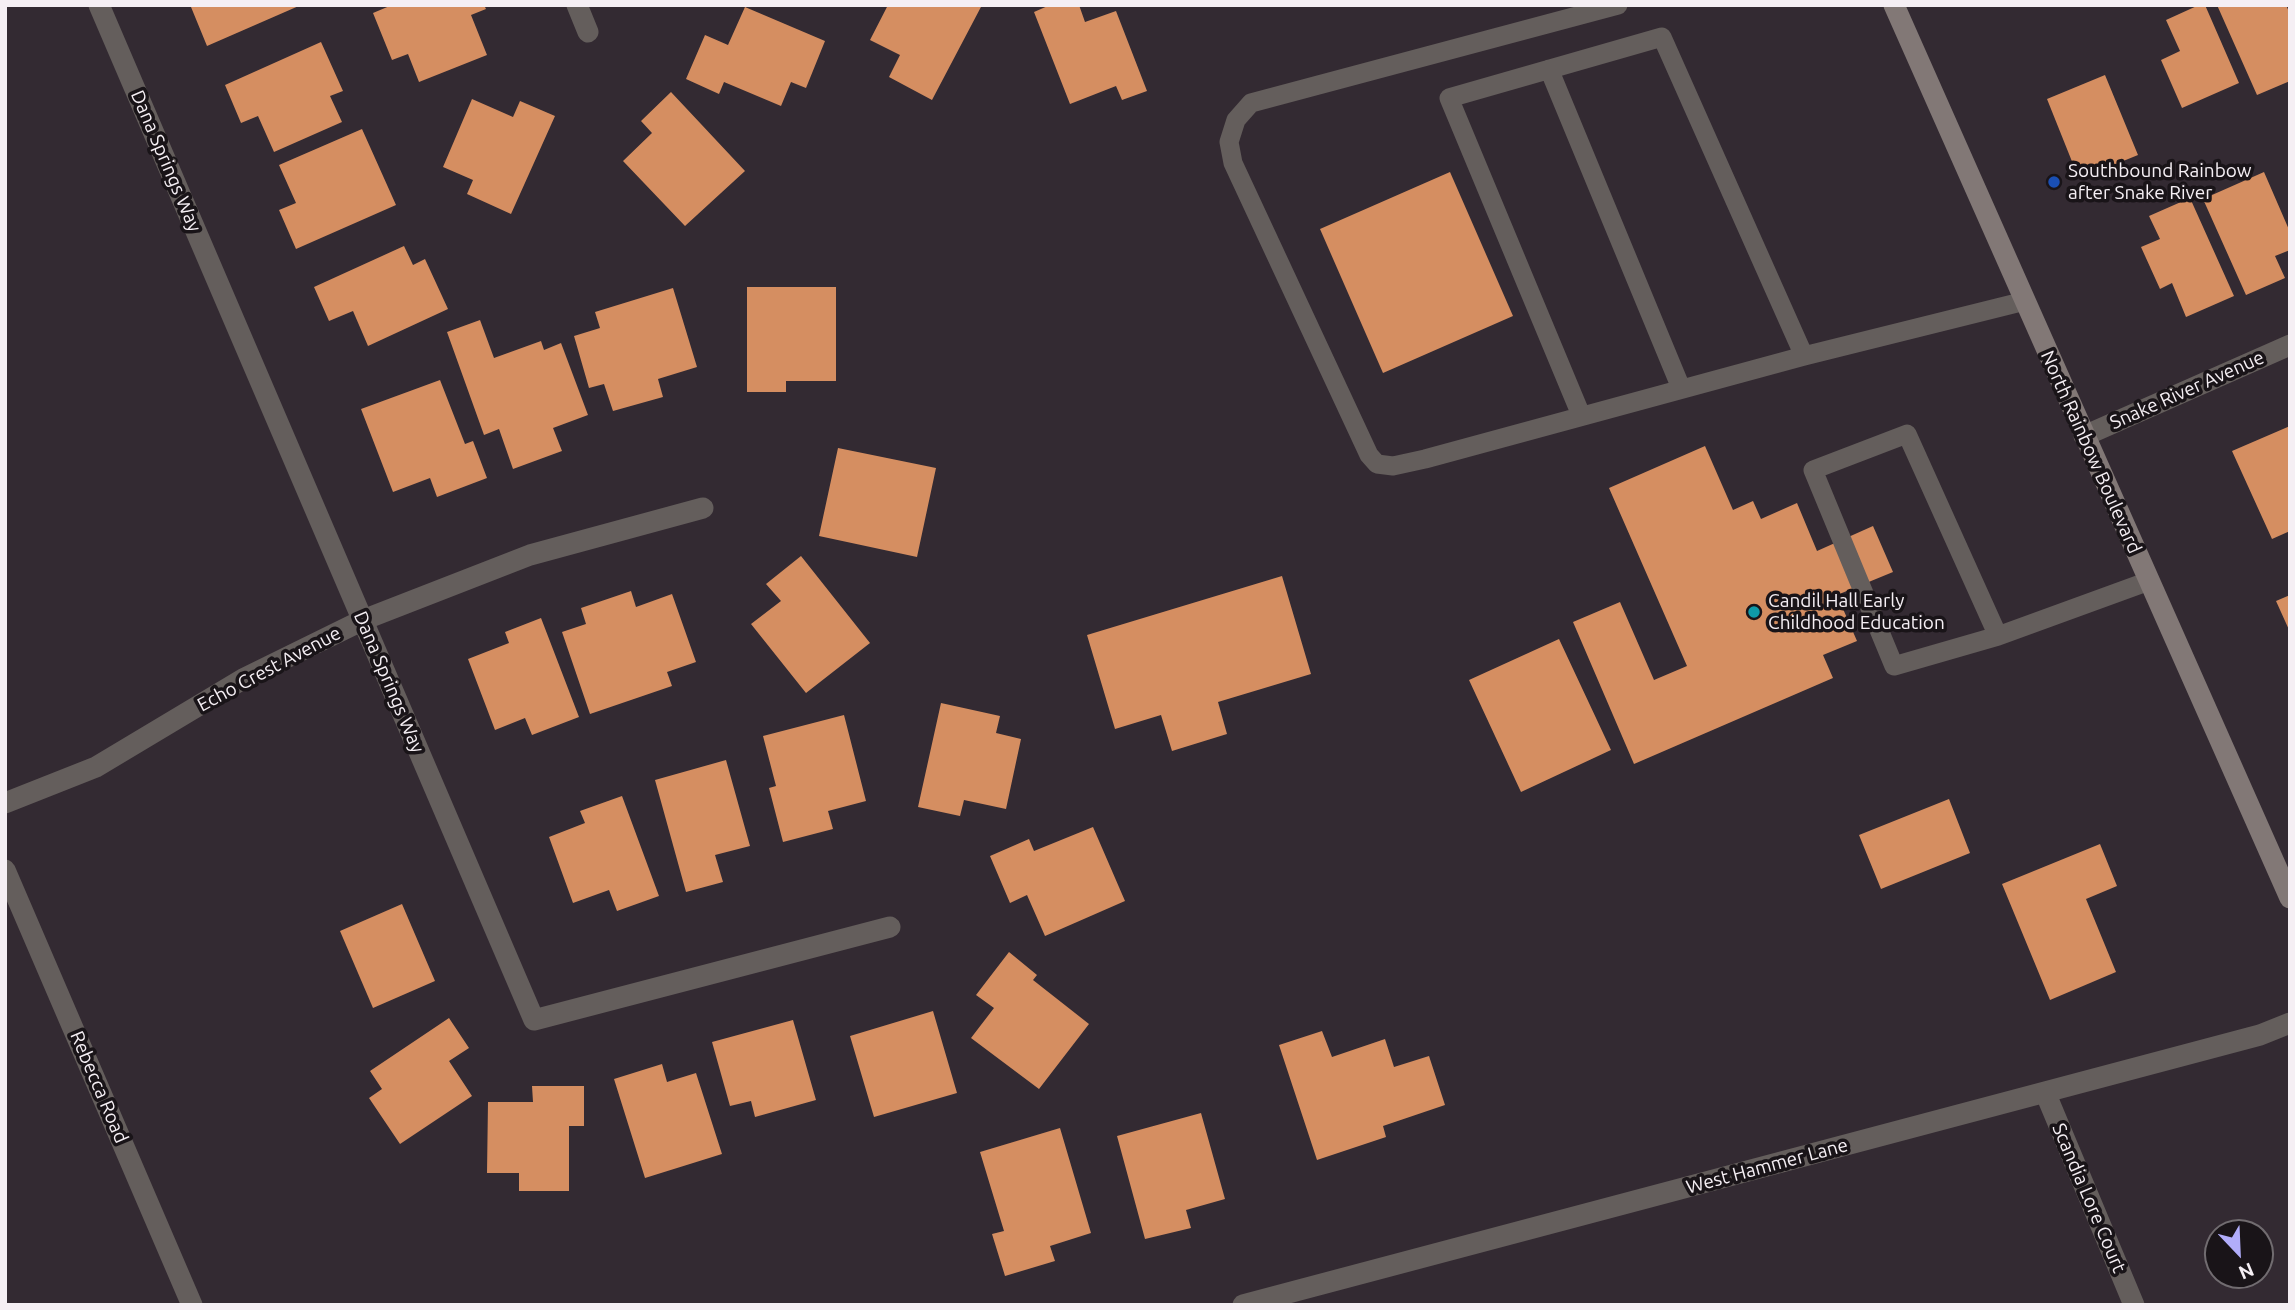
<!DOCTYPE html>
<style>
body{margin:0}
#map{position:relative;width:2295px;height:1310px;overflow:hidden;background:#332a32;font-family:Ubuntu,sans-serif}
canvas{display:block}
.frame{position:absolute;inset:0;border:7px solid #f5eff4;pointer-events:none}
.north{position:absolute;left:2204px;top:1219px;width:70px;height:70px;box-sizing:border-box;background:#191418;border:2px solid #716c70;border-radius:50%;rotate:157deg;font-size:19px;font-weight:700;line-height:28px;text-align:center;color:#f5eff4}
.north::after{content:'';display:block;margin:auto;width:24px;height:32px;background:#b1adfa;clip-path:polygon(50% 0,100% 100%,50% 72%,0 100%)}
</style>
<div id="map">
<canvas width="2295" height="1310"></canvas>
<div class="frame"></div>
<div class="north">N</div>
</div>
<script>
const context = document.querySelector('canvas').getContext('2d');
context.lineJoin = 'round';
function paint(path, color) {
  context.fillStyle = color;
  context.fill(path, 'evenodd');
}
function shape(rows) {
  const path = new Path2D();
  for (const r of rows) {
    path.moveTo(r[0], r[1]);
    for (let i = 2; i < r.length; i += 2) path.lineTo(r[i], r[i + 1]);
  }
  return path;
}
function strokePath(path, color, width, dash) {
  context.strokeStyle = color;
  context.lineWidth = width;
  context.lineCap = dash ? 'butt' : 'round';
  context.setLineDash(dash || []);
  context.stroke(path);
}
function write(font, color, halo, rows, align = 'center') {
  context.font = font + ' Ubuntu,sans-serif';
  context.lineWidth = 7;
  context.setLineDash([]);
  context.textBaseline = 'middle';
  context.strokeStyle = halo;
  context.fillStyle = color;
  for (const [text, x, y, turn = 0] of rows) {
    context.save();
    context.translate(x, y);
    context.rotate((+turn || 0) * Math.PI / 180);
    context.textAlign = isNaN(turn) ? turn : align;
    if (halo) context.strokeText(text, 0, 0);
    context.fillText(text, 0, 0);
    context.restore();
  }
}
paint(shape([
 [195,5,301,5,207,46,191,7],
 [392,5,484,5,486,9,471,15,487,55,419,82,408,54,392,60,373,13],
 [888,5,982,5,932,100,889,77,900,55,870,40],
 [1050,5,1079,5,1085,22,1116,11,1147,91,1122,100,1116,86,1070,104,1034,12],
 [2199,5,2205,5,2239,83,2182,108,2161,60,2180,51,2166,20],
 [2217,5,2286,5,2290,14,2290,81,2257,95],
 [745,7,825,41,806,88,791,82,781,106,724,82,719,94,686,79,705,35,728,45],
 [321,42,343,91,330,96,342,122,274,152,258,116,241,123,225,85],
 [2105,75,2138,155,2079,179,2047,99],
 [671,92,745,171,685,226,623,161,652,133,641,121],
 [472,99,513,117,520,101,555,116,511,214,467,194,473,180,443,167],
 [362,129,396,205,296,249,279,210,296,203,279,165],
 [1450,172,1513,316,1383,373,1320,229],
 [2264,172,2290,232,2290,250,2275,256,2285,278,2246,295,2203,199],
 [2190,198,2234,296,2186,317,2172,283,2160,289,2141,247,2160,239,2149,216],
 [404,246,413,265,425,259,448,309,368,346,353,311,329,321,314,287],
 [747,287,836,287,836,381,786,381,786,392,747,392],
 [673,288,697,367,658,379,663,397,613,411,604,384,589,388,574,336,600,328,595,312],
 [480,320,494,358,541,341,544,350,561,343,588,415,553,428,562,451,513,469,499,429,484,435,447,332],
 [440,380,465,444,473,441,487,478,437,497,430,478,393,492,361,409],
 [2290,426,2290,531,2272,539,2232,451],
 [1705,446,1733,510,1753,501,1761,519,1797,503,1817,551,1873,526,1893,572,1837,595,1857,641,1823,655,1833,678,1634,764,1573,622,1620,602,1654,680,1687,666,1609,488],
 [838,448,936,468,917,557,819,536],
 [801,556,870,643,806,693,751,624,781,601,766,584],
 [1282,576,1311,674,1218,702,1227,734,1172,751,1161,715,1115,729,1087,635],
 [631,591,636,607,672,594,696,662,667,672,672,686,590,714,562,632,586,624,581,608],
 [2290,595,2290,632,2276,601],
 [541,618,579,717,532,735,525,718,495,730,468,659,509,643,505,632],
 [1559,639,1611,750,1521,792,1469,680],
 [941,703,1000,716,996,733,1021,739,1006,809,964,800,960,816,918,807],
 [844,715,866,801,828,811,833,829,783,842,769,788,776,786,763,736],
 [726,760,750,846,715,855,723,882,686,892,655,780],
 [622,796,659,896,617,911,609,890,573,903,549,837,585,823,580,811],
 [1949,799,1970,853,1881,889,1859,835],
 [1093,827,1125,901,1045,936,1027,895,1010,903,990,856,1029,839,1034,851],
 [2100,844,2117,886,2086,899,2116,972,2050,1000,2002,884],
 [402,904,435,981,373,1008,340,931],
 [1009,952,1037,975,1033,980,1089,1024,1039,1089,971,1038,994,1008,976,995],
 [933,1011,957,1093,874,1117,850,1036],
 [449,1018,469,1048,449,1061,472,1096,400,1144,369,1098,382,1089,370,1071],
 [793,1020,816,1100,755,1117,751,1101,730,1106,712,1042],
 [1322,1031,1332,1057,1385,1039,1394,1067,1429,1056,1445,1105,1383,1126,1386,1137,1317,1160,1279,1045],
 [662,1064,667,1082,696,1073,722,1154,645,1178,614,1079],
 [532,1086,584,1086,584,1126,569,1126,569,1191,519,1191,519,1173,487,1173,488,1102,533,1102],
 [1201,1113,1225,1199,1186,1210,1191,1228,1145,1239,1117,1136],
 [1060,1128,1091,1233,1050,1246,1055,1261,1005,1276,992,1234,1004,1231,980,1152]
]), '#d58e61');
strokePath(shape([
 [1618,5,1251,103,1236,120,1229,142,1233,163,1369,455,1377,464,1393,466,1425,459,1804,356,2025,301],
 [1549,69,1681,388],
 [1581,415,1449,98,1662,37,1804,356],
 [1998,636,1907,434,1813,470,1894,666,1998,636,2149,581]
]), '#645e5c', 19);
strokePath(shape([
 [99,5,534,1020,890,927],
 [577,5,588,32],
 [2084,436,2290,345],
 [5,803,96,767,243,679,363,620,530,555,703,508],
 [5,870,192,1305],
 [2045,1092,2134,1305],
 [1243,1305,2260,1035,2290,1023]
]), '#645e5c', 21);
strokePath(shape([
 [1894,5,2290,898]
]), '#827876', 21);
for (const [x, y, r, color] of [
 [2054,182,7,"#1a4fb4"],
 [1754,612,7,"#0f9aa8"]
]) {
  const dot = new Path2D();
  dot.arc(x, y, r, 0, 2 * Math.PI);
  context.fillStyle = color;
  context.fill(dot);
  strokePath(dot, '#191418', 2.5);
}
write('19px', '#f5eff4', '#191418', [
 ["Dana Springs Way",166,161,67],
 ["Snake River Avenue",2187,390,-24],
 ["North Rainbow Boulevard",2091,452,66],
 ["Echo Crest Avenue",269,669,-28],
 ["Dana Springs Way",389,682,67],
 ["Rebecca Road",99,1087,67],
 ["West Hammer Lane",1767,1166,-15],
 ["Scandia Lore Court",2089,1198,67]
]);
write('19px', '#f5eff4', '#191418', [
 ["Southbound Rainbow",2068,171],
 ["after Snake River",2068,193],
 ["Candil Hall Early",1768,601],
 ["Childhood Education",1768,623]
], 'left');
</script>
